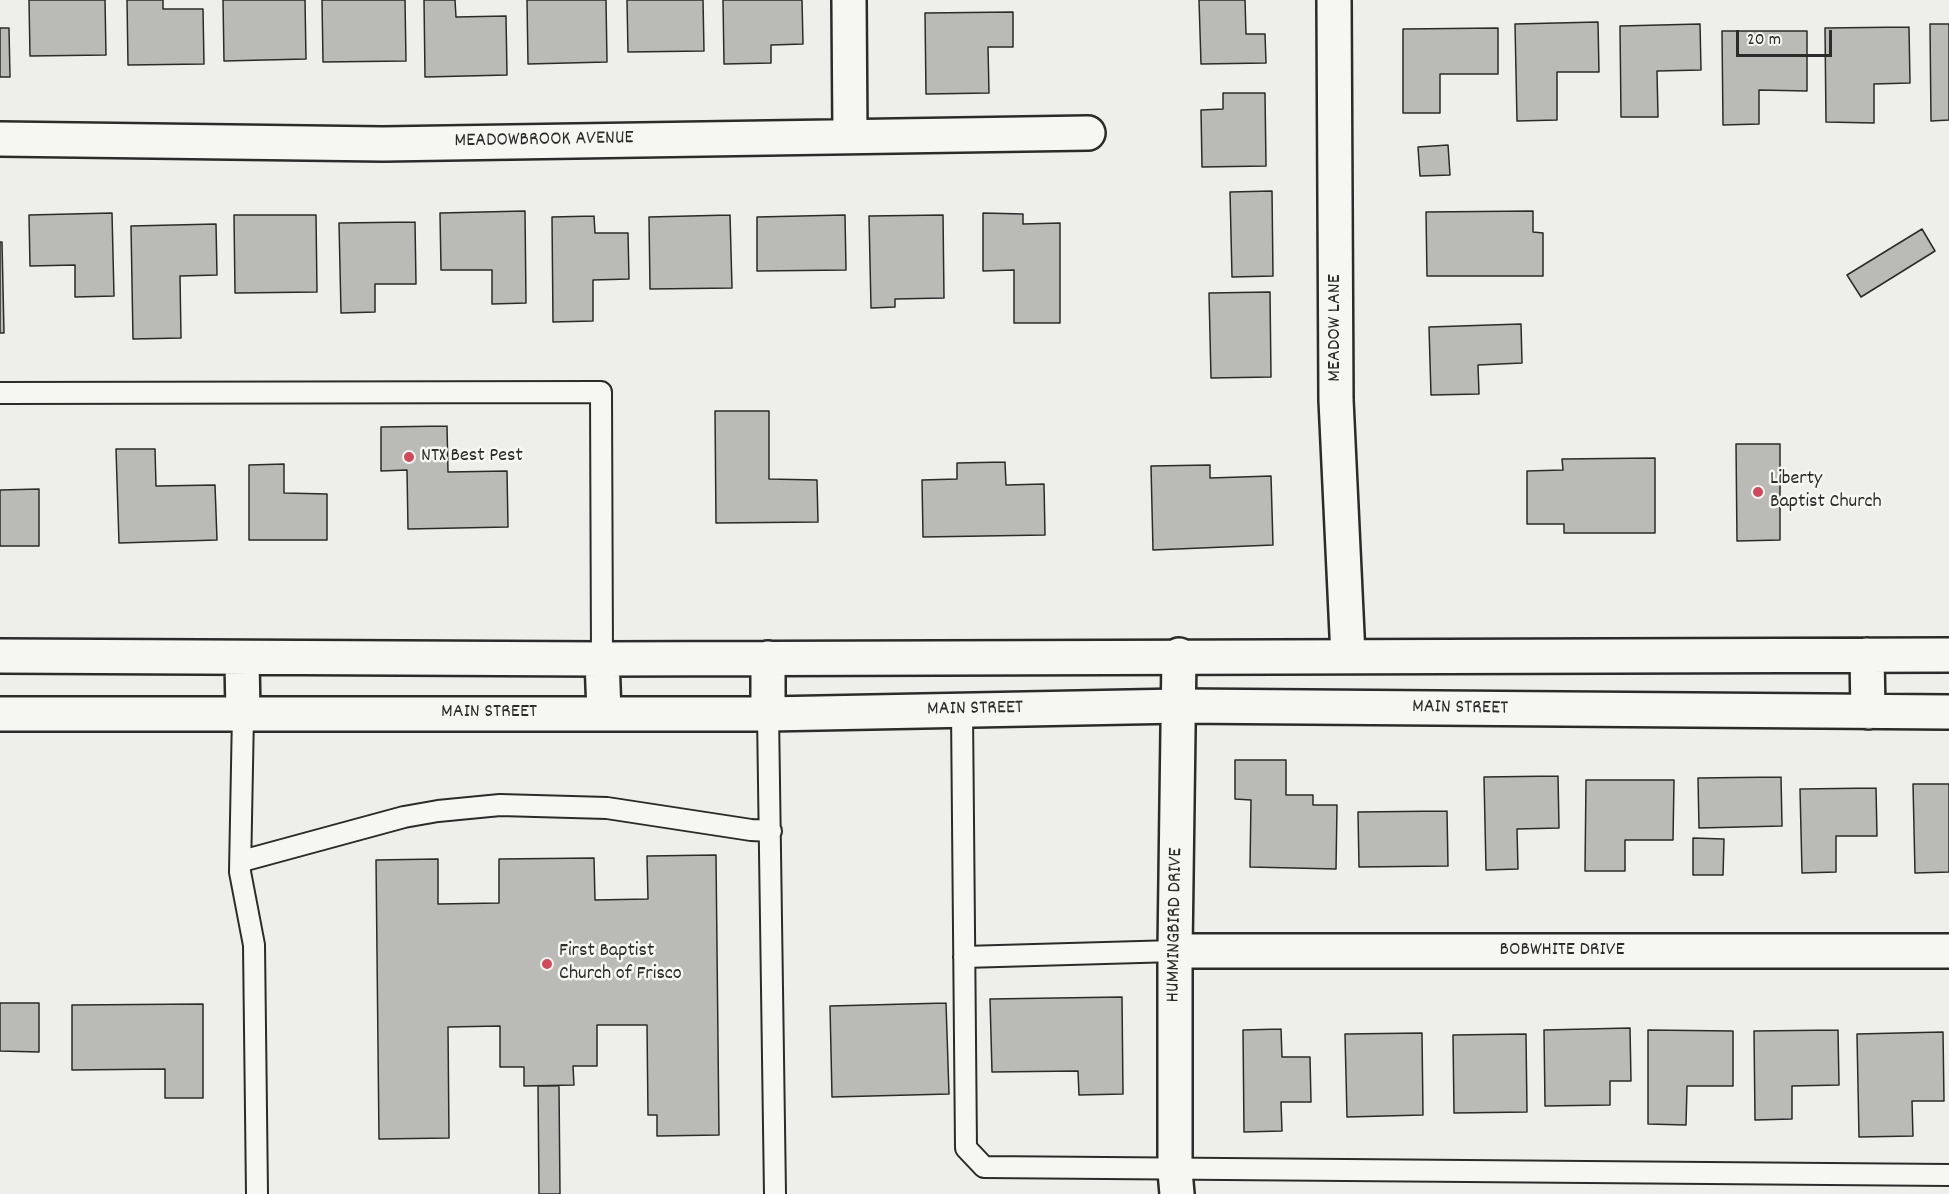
<!DOCTYPE html>
<style>
body{margin:0}
#map{position:relative;width:1949px;height:1194px;overflow:hidden;background:#eeeeea;font-family:Dekko,sans-serif}
canvas{display:block}
.scale{position:absolute;left:1736px;top:30px;width:96px;height:27px;box-sizing:border-box;border:3px solid #2b2b2b;border-top:0;padding-left:8px;font-size:18px;line-height:21px;white-space:nowrap;color:#2b2b2b;-webkit-text-stroke:4px #f6f6f2;paint-order:stroke}
</style>
<div id="map">
<canvas width="1949" height="1194"></canvas>
<div class="scale">20 m</div>
</div>
<script>
const context = document.querySelector('canvas').getContext('2d');
context.lineJoin = 'round';
function paint(path, color) {
  context.fillStyle = color;
  context.fill(path, 'evenodd');
}
function shape(rows) {
  const path = new Path2D();
  for (const r of rows) {
    path.moveTo(r[0], r[1]);
    for (let i = 2; i < r.length; i += 2) path.lineTo(r[i], r[i + 1]);
  }
  return path;
}
function strokePath(path, color, width, dash) {
  context.strokeStyle = color;
  context.lineWidth = width;
  context.lineCap = dash ? 'butt' : 'round';
  context.setLineDash(dash || []);
  context.stroke(path);
}
function write(font, color, halo, rows, align = 'center') {
  context.font = font + ' Dekko,sans-serif';
  context.lineWidth = 5;
  context.setLineDash([]);
  context.textBaseline = 'middle';
  context.strokeStyle = halo;
  context.fillStyle = color;
  for (const [text, x, y, turn = 0] of rows) {
    context.save();
    context.translate(x, y);
    context.rotate((+turn || 0) * Math.PI / 180);
    context.textAlign = isNaN(turn) ? turn : align;
    if (halo) context.strokeText(text, 0, 0);
    context.fillText(text, 0, 0);
    context.restore();
  }
}
const building = shape([
 [29,0,105,0,106,55,30,56,29,0],
 [127,0,163,0,163,9,203,9,204,64,128,65,127,0],
 [223,0,305,0,306,59,224,61,223,0],
 [322,0,405,0,406,61,323,62,322,0],
 [424,0,455,0,456,17,506,16,507,75,425,77,424,0],
 [527,0,606,0,607,62,528,64,527,0],
 [627,0,703,0,704,51,628,52,627,0],
 [723,0,802,0,803,44,771,45,771,63,724,64,723,0],
 [1199,0,1245,0,1246,34,1265,34,1266,63,1201,64,1199,0],
 [1013,12,1013,47,988,47,989,93,926,94,925,13,1013,12],
 [1598,22,1599,72,1557,72,1557,120,1517,121,1515,24,1598,22],
 [1700,24,1701,70,1657,71,1658,117,1621,117,1620,26,1700,24],
 [1930,24,1949,24,1949,120,1931,121,1930,24],
 [1909,27,1910,83,1874,84,1874,123,1826,122,1825,28,1909,27],
 [0,28,9,28,10,77,0,77,0,28],
 [1498,28,1498,74,1440,74,1440,113,1403,113,1403,29,1498,28],
 [1722,31,1807,31,1807,91,1759,90,1759,124,1723,125,1722,31],
 [1223,93,1265,93,1266,166,1202,167,1201,110,1223,109,1223,93],
 [1448,145,1450,175,1420,176,1418,147,1448,145],
 [1272,191,1273,276,1232,277,1230,192,1272,191],
 [525,211,526,303,492,304,492,270,441,270,440,213,525,211],
 [1533,211,1533,232,1543,233,1543,276,1427,276,1426,212,1533,211],
 [112,213,114,296,75,297,75,265,30,266,29,215,112,213],
 [983,213,1023,214,1023,224,1060,223,1060,323,1014,323,1014,270,983,271,983,213],
 [234,215,316,215,317,292,235,293,234,215],
 [730,215,732,288,650,289,649,217,730,215],
 [845,215,846,270,757,271,757,217,845,215],
 [943,215,944,298,895,299,895,307,871,308,869,216,943,215],
 [594,216,595,233,628,233,629,279,593,280,593,321,553,322,552,217,594,216],
 [415,222,416,284,375,284,375,312,341,313,339,223,415,222],
 [216,224,217,275,180,276,181,338,133,339,131,226,216,224],
 [1922,229,1935,251,1861,297,1847,275,1922,229],
 [0,242,2,242,4,333,0,333,0,242],
 [1270,292,1271,377,1211,378,1209,293,1270,292],
 [1521,324,1522,363,1478,365,1479,394,1431,395,1429,327,1521,324],
 [715,411,769,411,769,479,817,480,818,522,716,523,715,411],
 [447,426,448,472,507,471,508,527,408,529,407,470,381,471,381,427,447,426],
 [1736,444,1780,444,1780,540,1737,541,1736,444],
 [116,449,155,449,156,486,215,485,217,540,119,543,116,449],
 [1655,458,1655,533,1564,533,1564,524,1527,524,1527,471,1563,470,1562,459,1655,458],
 [1005,462,1006,485,1044,484,1045,535,923,537,922,480,957,479,957,463,1005,462],
 [284,464,284,493,327,494,327,540,249,540,249,465,284,464],
 [1210,465,1210,478,1271,476,1273,545,1153,550,1151,466,1210,465],
 [39,489,39,546,0,546,0,490,39,489],
 [1235,760,1286,760,1286,795,1313,795,1313,805,1337,805,1336,869,1250,867,1251,800,1235,799,1235,760],
 [1558,776,1559,828,1517,829,1518,869,1486,870,1484,777,1558,776],
 [1781,777,1782,826,1699,828,1698,778,1781,777],
 [1586,780,1674,780,1673,840,1625,840,1625,871,1585,871,1586,780],
 [1913,784,1949,784,1949,872,1915,873,1913,784],
 [1876,788,1877,836,1836,836,1836,872,1802,873,1800,789,1876,788],
 [1447,811,1448,866,1359,867,1358,812,1447,811],
 [1693,838,1724,839,1723,875,1693,875,1693,838],
 [716,855,719,1135,657,1136,657,1115,648,1115,647,1025,597,1025,597,1066,573,1066,574,1085,524,1086,524,1067,500,1067,500,1026,448,1027,449,1138,379,1139,376,860,438,859,438,904,499,903,499,859,594,858,595,900,648,899,647,856,716,855],
 [1122,997,1123,1094,1079,1095,1078,1071,992,1072,990,999,1122,997],
 [0,1003,39,1003,39,1052,0,1051,0,1003],
 [946,1003,949,1094,832,1097,830,1006,946,1003],
 [203,1004,203,1098,165,1098,165,1069,72,1070,72,1005,203,1004],
 [1630,1028,1631,1081,1610,1081,1610,1105,1545,1106,1544,1030,1630,1028],
 [1281,1029,1282,1057,1310,1057,1311,1102,1281,1102,1282,1131,1244,1132,1243,1030,1281,1029],
 [1648,1030,1733,1031,1733,1086,1687,1086,1686,1125,1648,1124,1648,1030],
 [1838,1030,1839,1085,1792,1086,1792,1119,1755,1120,1754,1031,1838,1030],
 [1943,1032,1944,1101,1912,1101,1913,1136,1859,1137,1857,1034,1943,1032],
 [1422,1033,1423,1115,1347,1117,1345,1034,1422,1033],
 [1526,1034,1527,1112,1454,1113,1453,1035,1526,1034],
 [538,1086,559,1086,560,1194,539,1194,538,1086]
]);
paint(building, '#babab7');
strokePath(building, '#2b2b2b', 1.5);
const service = shape([
 [0,393,601,392,602,659],
 [962,711,966,1148,984,1167,1949,1175],
 [243,714,240,872,254,945,257,1194],
 [768,714,775,1194],
 [242,861,404,817,438,811,500,805,607,808,751,830,771,831],
 [964,957,1175,951]
]);
const minor = shape([
 [849,0,850,135],
 [1334,0,1336,400,1348,656],
 [0,139,383,144,1088,133],
 [1175,951,1949,951],
 [1177,1194,1175,1171,1175,951,1179,655]
]);
const secondary = shape([
 [1867,655,1868,712],
 [0,656,602,659,1949,655],
 [768,658,768,714],
 [242,659,243,714],
 [602,659,604,713],
 [0,714,768,714,1180,706,1949,712]
]);
strokePath(service, '#2b2b2b', 24);
strokePath(minor, '#2b2b2b', 38);
strokePath(secondary, '#2b2b2b', 38);
strokePath(service, '#f6f6f2', 20);
strokePath(minor, '#f6f6f2', 33);
strokePath(secondary, '#f6f6f2', 33);
for (const [x, y, r, color] of [
 [409,457,6,"#d1495b"],
 [1758,492,6,"#d1495b"],
 [547,964,6,"#d1495b"]
]) {
  const dot = new Path2D();
  dot.arc(x, y, r, 0, 2 * Math.PI);
  context.fillStyle = color;
  context.fill(dot);
  strokePath(dot, '#f6f6f2', 2);
}
write('20px', '#2b2b2b', '#f6f6f2', [
 ["MEADOWBROOK AVENUE",544,141,-1],
 ["MEADOW LANE",1336,328,-90],
 ["MAIN STREET",1460,709,1],
 ["MAIN STREET",975,710,-1],
 ["MAIN STREET",489,713],
 ["HUMMINGBIRD DRIVE",1176,925,-89],
 ["BOBWHITE DRIVE",1562,951]
]);
write('20px', '#2b2b2b', '#f6f6f2', [
 ["NTX Best Pest",421,457],
 ["Liberty",1770,480],
 ["Baptist Church",1770,503],
 ["First Baptist",559,952],
 ["Church of Frisco",559,975]
], 'left');
</script>
